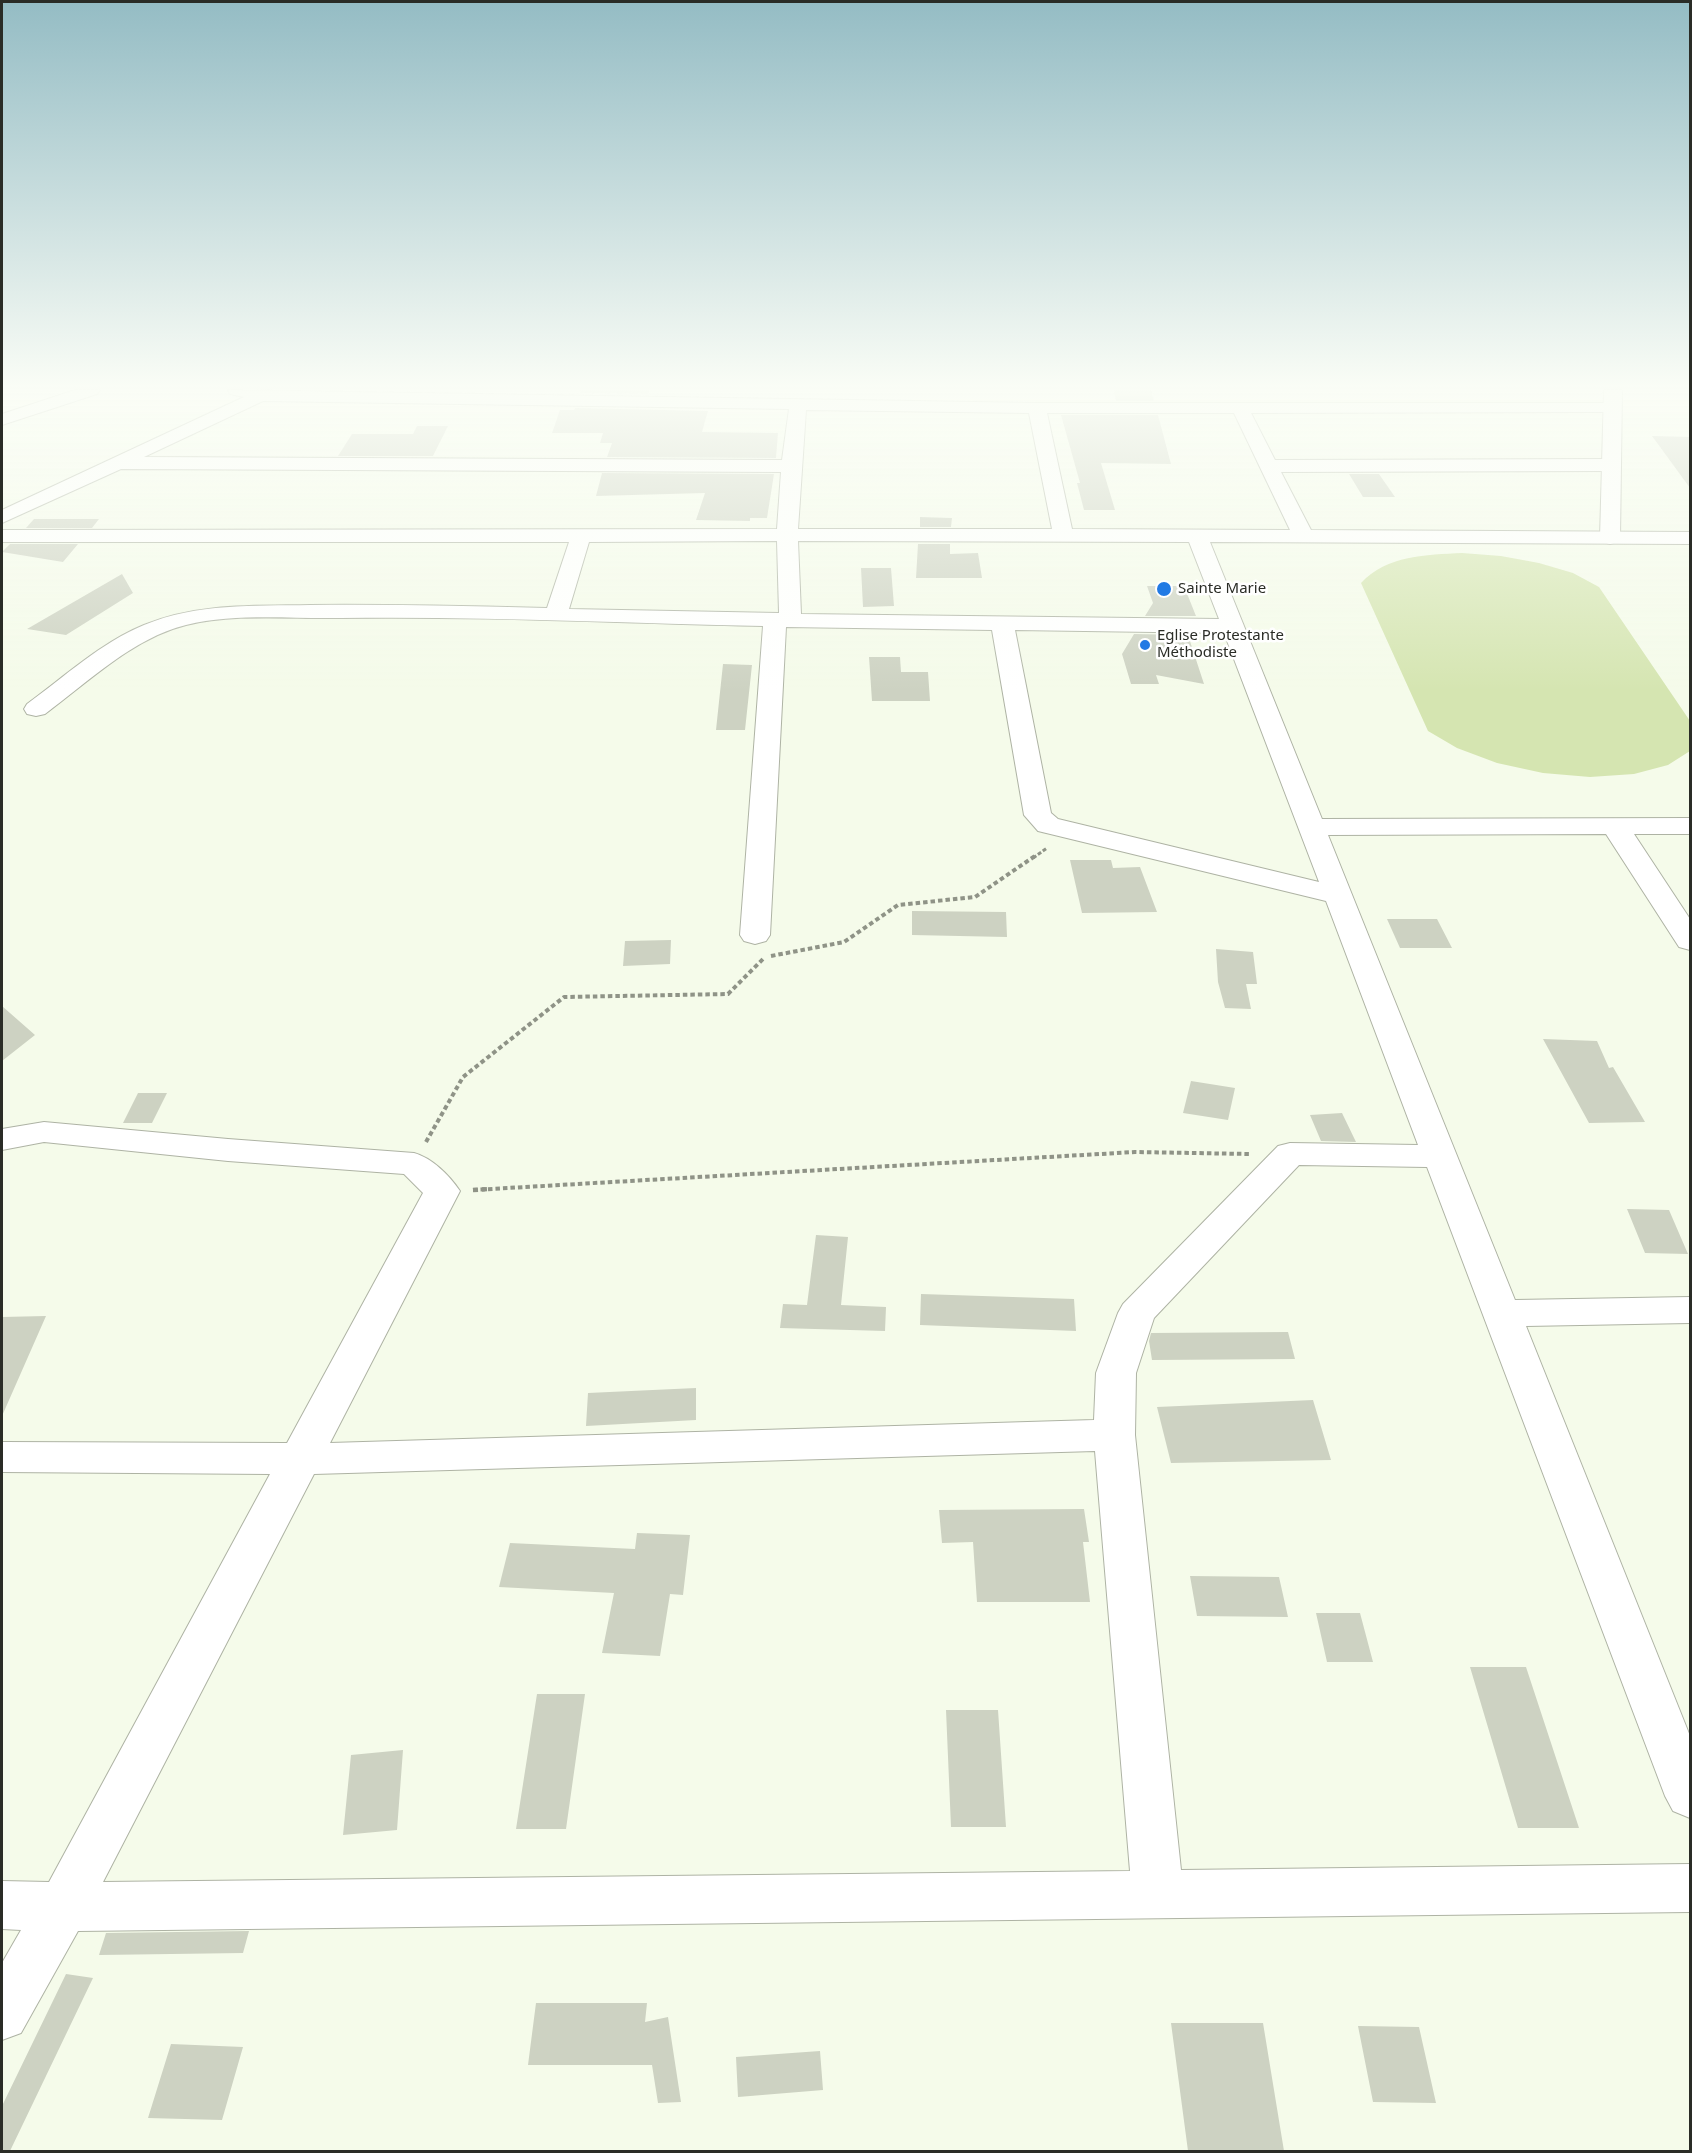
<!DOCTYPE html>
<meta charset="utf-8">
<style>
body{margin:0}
#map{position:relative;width:1692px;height:2153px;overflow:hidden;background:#f5fbea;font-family:"Noto Sans",sans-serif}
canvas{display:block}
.frame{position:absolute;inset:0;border:3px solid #2a2c26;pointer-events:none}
</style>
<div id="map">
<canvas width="1692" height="2153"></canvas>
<div class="frame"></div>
</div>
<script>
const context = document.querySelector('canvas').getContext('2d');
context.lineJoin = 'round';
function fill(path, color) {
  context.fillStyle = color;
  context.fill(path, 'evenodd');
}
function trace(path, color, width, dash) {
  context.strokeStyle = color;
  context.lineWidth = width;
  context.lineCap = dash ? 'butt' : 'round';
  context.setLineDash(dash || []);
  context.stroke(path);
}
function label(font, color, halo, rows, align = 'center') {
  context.font = font + ' "Noto Sans",sans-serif';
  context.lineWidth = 5;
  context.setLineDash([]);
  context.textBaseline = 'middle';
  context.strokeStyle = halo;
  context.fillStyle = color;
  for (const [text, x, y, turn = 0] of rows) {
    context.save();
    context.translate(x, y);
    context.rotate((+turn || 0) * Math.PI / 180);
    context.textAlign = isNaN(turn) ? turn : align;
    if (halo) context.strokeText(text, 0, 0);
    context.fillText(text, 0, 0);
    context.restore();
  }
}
fill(new Path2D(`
 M1462,553L1501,556L1539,563L1573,573L1599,587L1690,721V751L1668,765L1634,774L1590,777L1543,773L1497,763L1457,748L1428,731L1361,583C1387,555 1426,555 1462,553Z`), '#d5e5b1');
fill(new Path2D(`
 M581,390H649L648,394L580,393Z
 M1114,390H1151L1154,401H1116Z
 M575,408L708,411L702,432L778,433L776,458L607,457L612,443H600L603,433H552L560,410H574Z
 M1061,415H1158L1171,464L1101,463L1115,510H1084L1077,483H1080Z
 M417,426H448L433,456H338L352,434H413Z
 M1652,436L1690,437V488Z
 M602,473L774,474L767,518H750V521L696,520L705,493L596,496Z
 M1349,474H1379L1395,497H1363Z
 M920,517L952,518L951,527H920Z
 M34,519H99L92,528H26Z
 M10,544H78L63,562L2,552Z
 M918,544H950V554L978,553L982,578H916Z
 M861,568H891L894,606L863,607Z
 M122,574L133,593L66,635L27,629Z
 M1147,586H1184L1196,616H1145L1153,603Z
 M1134,634L1188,635L1204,684L1156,675L1159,684H1131L1122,654Z
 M869,657H900L901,672H928L930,701H872Z
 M723,664L752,665L745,730H716Z
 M1070,860H1111L1113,868L1140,867L1157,912L1082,913Z
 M912,911L1006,912L1007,937L912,935Z
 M1387,919H1437L1452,948H1400Z
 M671,940L670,964L623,966L625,941Z
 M1216,949L1253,952L1257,984H1246L1251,1009L1225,1008L1218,982Z
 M2,1006L35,1035L2,1061Z
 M1543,1039L1597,1041L1609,1068L1613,1067L1645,1122L1589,1123Z
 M1191,1081L1235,1088L1228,1120L1183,1113Z
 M138,1093H167L152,1123H123Z
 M1342,1113L1356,1142L1321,1141L1310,1115Z
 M1627,1209L1669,1210L1688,1254L1645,1253Z
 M816,1235L848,1237L841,1305L886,1307L885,1331L780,1328L783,1304L807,1305Z
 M921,1294L1074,1299L1076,1331L920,1325Z
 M46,1316L2,1416V1317Z
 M1288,1332L1295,1359L1152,1360L1149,1341L1151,1333Z
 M696,1388V1420L586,1426L588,1393Z
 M1313,1400L1331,1460L1171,1463L1157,1407Z
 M1084,1509L1089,1542H1083L1090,1602H977L973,1542L942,1543L939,1510Z
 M637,1533L690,1535L683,1595L670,1594L660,1656L602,1653L614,1593L499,1587L510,1543L635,1549Z
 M1190,1576L1279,1577L1288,1617L1197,1616Z
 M1316,1613H1360L1373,1662H1327Z
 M1470,1667H1526L1579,1828H1518Z
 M537,1694H585L566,1829H516Z
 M946,1710H998L1006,1827H951Z
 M403,1750L397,1830L343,1835L351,1755Z
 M249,1931L243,1953L99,1955L106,1933Z
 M66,1974L93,1978L10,2151H2V2106Z
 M536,2003H647L645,2022L668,2017L681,2102L658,2103L652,2065H528Z
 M1171,2023H1263L1284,2151H1188Z
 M1358,2026L1419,2027L1436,2103L1373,2102Z
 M171,2044L243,2047L222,2120L148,2118Z
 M820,2051L823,2090L738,2097L736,2057Z`), '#cdd2c2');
const minor = new Path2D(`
 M75,390H100L97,394L2,425V414Z
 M228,390L1037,403H1618L1621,407L1618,411L1612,412L1251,413L1275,460L1611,459L1618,461L1620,465L1618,469L1611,471L1281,472L1311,530L1690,532V544L1210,542L1322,819L1690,818V834H1634L1690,919V950L1679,947L1606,834L1328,835L1515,1300L1690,1297V1323L1526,1326L1690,1736V1818L1673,1811L1665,1796L1427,1167L1299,1165L1154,1318L1136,1373L1135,1435L1181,1870L1690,1864V1912L78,1931L21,2033L2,2040V1963L21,1930L2,1929V1881L49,1882L270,1474L2,1472V1442L287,1443L423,1193L404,1174L228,1161L44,1142L2,1150V1129L44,1122L228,1139L414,1153C432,1158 449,1175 460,1191L330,1443L1094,1420L1096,1373L1118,1313L1123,1304L1278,1146L1290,1143L1418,1145L1326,901L1038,831L1024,815L992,630L786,627L770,935L766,941L755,944L744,941L740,935L763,626C622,623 481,616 340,618C290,619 235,613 186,625C133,638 88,682 45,714L36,716L27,714L24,709L27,704C64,677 102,642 144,625C197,603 254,606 310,605C389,604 468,606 547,608L569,542H2V530L777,529L781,472L121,469L2,523V510L244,397L230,394ZM263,401L789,409L782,460L144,457ZM806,410L1029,413L1052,529H798ZM1047,413H1234L1290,530L1072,529ZM777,541L779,613L569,609L589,542ZM798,541L1189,542L1219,619L801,614ZM1015,630L1224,633L1319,882L1058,819L1051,813ZM1095,1451L1130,1871L103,1882L314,1474Z`);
const tertiary = new Path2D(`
 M1604,390H1622L1620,538L1617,542L1610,544L1603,542L1600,538Z`);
trace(minor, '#aeb3a4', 2);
trace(tertiary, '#aeb3a4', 2);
trace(new Path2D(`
 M1033,858L1047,848`), '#8f9387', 3, [4, 2]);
trace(new Path2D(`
 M771,956L844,942L898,905L975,897L1035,856
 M426,1142L463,1077L564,997L728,994L764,958
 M473,1190L1135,1152L1250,1154`), '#8f9387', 4, [4.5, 3]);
trace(new Path2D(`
 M473,1190L489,1189`), '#8f9387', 4.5, [5, 4]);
fill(minor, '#fff');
fill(tertiary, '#fff');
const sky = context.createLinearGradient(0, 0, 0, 691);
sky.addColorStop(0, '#94bcc4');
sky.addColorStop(0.56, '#fafdf6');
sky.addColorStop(1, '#fafdf600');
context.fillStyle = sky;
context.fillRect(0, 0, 1692, 691);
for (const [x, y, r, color] of [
 [1164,589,8,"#227ae4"],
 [1145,645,6,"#227ae4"]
]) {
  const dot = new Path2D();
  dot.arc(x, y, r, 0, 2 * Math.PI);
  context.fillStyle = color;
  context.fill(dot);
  trace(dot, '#fff', 2);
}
label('15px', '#2a2c26', '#fff', [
 ["Sainte Marie",1178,589],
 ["Eglise Protestante",1157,636],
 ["Méthodiste",1157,653]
], 'left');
</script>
